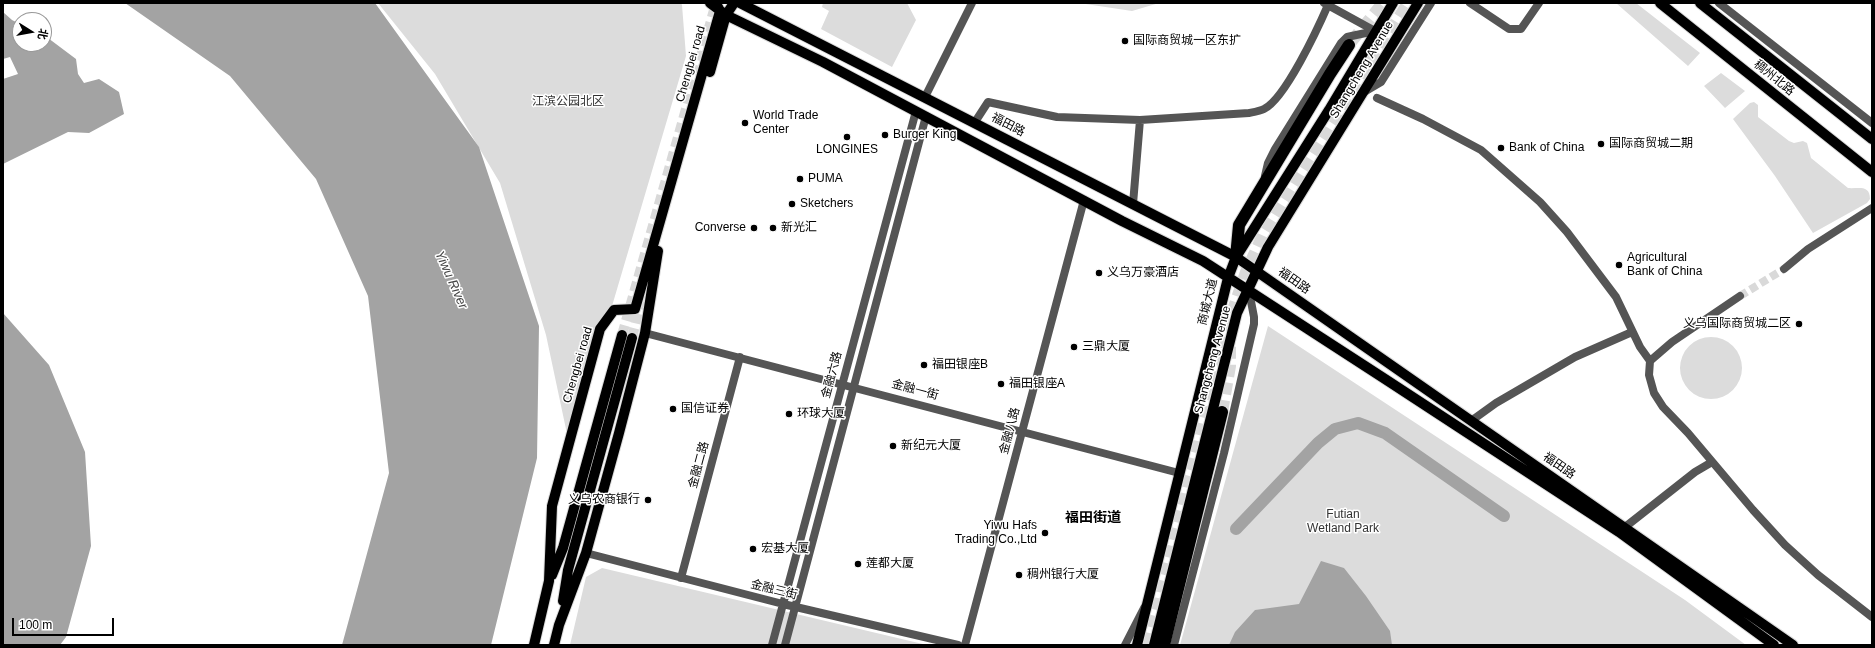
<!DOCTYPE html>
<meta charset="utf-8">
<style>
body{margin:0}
#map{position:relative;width:1875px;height:648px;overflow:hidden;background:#fff;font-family:Helvetica,"Noto Sans SC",sans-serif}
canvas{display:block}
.frame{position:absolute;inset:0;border:4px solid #000;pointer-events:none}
.north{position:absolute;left:12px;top:12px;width:40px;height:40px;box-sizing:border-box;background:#fff;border:1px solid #999;border-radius:50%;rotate:101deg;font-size:11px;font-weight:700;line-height:16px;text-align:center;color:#000}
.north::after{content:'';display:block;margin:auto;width:14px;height:18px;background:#000;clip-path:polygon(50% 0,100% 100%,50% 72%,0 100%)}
.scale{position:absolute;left:12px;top:618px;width:102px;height:18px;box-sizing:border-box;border:2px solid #000;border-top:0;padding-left:5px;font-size:12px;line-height:14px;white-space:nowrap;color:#000;-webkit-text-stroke:3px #fff;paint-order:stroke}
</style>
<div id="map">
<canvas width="1875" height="648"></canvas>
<div class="frame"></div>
<div class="north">北</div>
<div class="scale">100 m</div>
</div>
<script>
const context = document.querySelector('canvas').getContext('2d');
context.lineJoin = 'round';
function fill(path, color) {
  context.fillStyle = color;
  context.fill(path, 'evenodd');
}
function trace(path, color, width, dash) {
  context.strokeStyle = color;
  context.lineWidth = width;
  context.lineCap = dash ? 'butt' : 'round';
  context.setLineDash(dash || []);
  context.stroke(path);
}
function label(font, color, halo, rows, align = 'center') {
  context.font = font + ' Helvetica,"Noto Sans SC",sans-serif';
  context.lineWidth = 3;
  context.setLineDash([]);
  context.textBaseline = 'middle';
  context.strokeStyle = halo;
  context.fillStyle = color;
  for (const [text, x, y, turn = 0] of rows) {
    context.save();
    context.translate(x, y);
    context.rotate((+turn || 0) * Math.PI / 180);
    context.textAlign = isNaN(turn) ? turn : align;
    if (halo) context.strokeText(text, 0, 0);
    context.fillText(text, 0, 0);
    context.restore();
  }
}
fill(new Path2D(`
 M378,3H681L682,5L686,56L570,448L546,335L500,183L435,74Z
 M823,3H907L916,20L892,67L821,29L829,11L822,7Z
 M1079,3H1159L1132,11Z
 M1616,3H1636L1700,53L1688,66Z
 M1721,73L1745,91L1725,108L1704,86Z
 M1754,102L1758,105V117L1789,141L1794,143L1803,141L1807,143L1811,158L1848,188C1858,189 1870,184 1870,199L1867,203L1813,233L1775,176L1733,119L1750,103Z
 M1268,326L1685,600L1746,645H1180Z
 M1680 368a31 31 0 1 1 62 0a31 31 0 1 1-62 0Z
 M602,568L927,645H570L586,577Z`), '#dcdcdc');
fill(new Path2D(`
 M125,3H375L479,147L539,326L537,458L491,645H342L389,473L368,296L316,179L230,76Z
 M3,12L12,20L20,24V44H44V35L76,59L78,74L84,83L99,79L119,92L124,114L89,133L68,132L3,164V79L18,74L10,57L3,59Z
 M3,313L49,365L85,452L91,546L66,637L60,645H3Z
 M1321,561L1344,568L1366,596L1390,631L1392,645H1229L1235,632L1255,610L1299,604Z`), '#a3a3a3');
trace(new Path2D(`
 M1236,529L1318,443L1335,429L1358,423L1385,433L1504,516`), '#a3a3a3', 12);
trace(new Path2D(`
 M1740,296L1784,269`), '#d9d9d9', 8, [8, 4]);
trace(new Path2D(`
 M622,335L716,3
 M632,338L641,301`), '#d9d9d9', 10, [10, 5]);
trace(new Path2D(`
 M1351,42L1383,3
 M1222,412L1230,366V346
 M1148,645L1224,336L1246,272L1264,233L1408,3`), '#d9d9d9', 12, [12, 6]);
const major = new Path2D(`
 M710,3L726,15L823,62L1122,221L1203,261L1385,379L1619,532L1774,645
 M740,3L1236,257L1793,645
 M1660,3L1872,172
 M1700,3L1872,139
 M710,72L726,15L734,3
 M552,575L563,548L622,335
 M563,601L568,570L632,338
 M534,645L549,581L552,506L600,329L614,310L635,309L720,11L718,7
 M554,645L559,625L586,553L619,433L645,333L658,251
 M1137,645L1228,278L1236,257L1329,110L1393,3
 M1154,645L1237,313L1268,247L1418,3`);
const highway = new Path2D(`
 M1236,257L1239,225L1330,74L1349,45
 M1164,645L1222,412`);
trace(major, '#dbdbdb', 12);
trace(highway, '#dbdbdb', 14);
trace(new Path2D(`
 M1324,3L1375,31
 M1470,3L1509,29H1521L1539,3
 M1719,3L1872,123
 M1364,92L1381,82L1431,3
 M925,97L972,3
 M1377,98L1423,119L1481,150L1540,202L1567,232L1616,297L1640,347L1650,361L1649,375L1654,393L1663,407L1688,433L1753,510L1785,545L1818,575L1872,617
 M975,122L988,102L1057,117L1140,120L1249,113C1254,112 1260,111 1264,109C1285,99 1318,28 1328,5
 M1265,176L1268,163L1275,149L1341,43L1347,37L1375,31
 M1133,204L1140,120
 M1784,269L1808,249L1872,208
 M645,333L1179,473
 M1650,361L1672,342L1740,296
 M1471,421L1496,403L1575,357L1632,332
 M1620,531L1695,472L1712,462
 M586,553L783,604L958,645
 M681,578L740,357
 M772,645L916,111
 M785,645L926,116
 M965,645L1084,200
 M1125,645L1144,608
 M1174,645L1224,453L1254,324V317L1249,291`), '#555', 8);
trace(major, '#000', 10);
trace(highway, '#000', 12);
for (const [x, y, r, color] of [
 [1125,41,4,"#000"],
 [745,123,4,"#000"],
 [885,135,4,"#000"],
 [847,137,4,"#000"],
 [1601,144,4,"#000"],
 [1501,148,4,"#000"],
 [800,179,4,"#000"],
 [792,204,4,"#000"],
 [754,228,4,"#000"],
 [773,228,4,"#000"],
 [1619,265,4,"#000"],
 [1099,273,4,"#000"],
 [1799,324,4,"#000"],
 [1074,347,4,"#000"],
 [924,365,4,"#000"],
 [1001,384,4,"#000"],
 [673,409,4,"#000"],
 [789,414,4,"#000"],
 [893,446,4,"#000"],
 [648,500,4,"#000"],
 [1045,533,4,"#000"],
 [753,549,4,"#000"],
 [858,564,4,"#000"],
 [1019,575,4,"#000"]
]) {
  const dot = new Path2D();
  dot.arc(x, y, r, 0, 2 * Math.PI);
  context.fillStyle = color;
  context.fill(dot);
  trace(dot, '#fff', 1.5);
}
label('12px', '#000', '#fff', [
 ["国际商贸城一区东扩",1133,41],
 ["World Trade",753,116],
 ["Center",753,130],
 ["Burger King",893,135],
 ["国际商贸城二期",1609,144],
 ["Bank of China",1509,148],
 ["LONGINES",847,150,"center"],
 ["PUMA",808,179],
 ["Sketchers",800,204],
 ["Converse",746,228,"right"],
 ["新光汇",781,228],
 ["Agricultural",1627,258],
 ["Bank of China",1627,272],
 ["义乌万豪酒店",1107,273],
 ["义乌国际商贸城二区",1791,324,"right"],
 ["三鼎大厦",1082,347],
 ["福田银座B",932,365],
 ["福田银座A",1009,384],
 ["国信证券",681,409],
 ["环球大厦",797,414],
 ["新纪元大厦",901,446],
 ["义乌农商银行",640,500,"right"],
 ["Yiwu Hafs",1037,526,"right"],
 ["Trading Co.,Ltd",1037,540,"right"],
 ["宏基大厦",761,549],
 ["莲都大厦",866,564],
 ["稠州银行大厦",1027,575]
], 'left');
label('12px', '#000', '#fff', [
 ["Chengbei road",691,64,-74],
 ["Shangcheng Avenue",1362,70,-59],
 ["稠州北路",1774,78,39],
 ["福田路",1008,125,27],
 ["福田路",1294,281,35],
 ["商城大道",1208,302,-76],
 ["Shangcheng Avenue",1213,360,-75],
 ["Chengbei road",578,365,-74],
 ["金融六路",832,375,-75],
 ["金融一街",915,390,15],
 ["金融八路",1010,431,-75],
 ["金融二路",699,465,-75],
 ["福田路",1559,466,35],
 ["金融三街",774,590,14]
]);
label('12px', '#333', '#fff', [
 ["江滨公园北区",568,102],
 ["Futian",1343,515],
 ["Wetland Park",1343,529]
]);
label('italic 13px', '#444', '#fff', [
 ["Yiwu River",451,280,66]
]);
label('bold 14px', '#000', '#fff', [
 ["福田街道",1093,518]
]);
</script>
